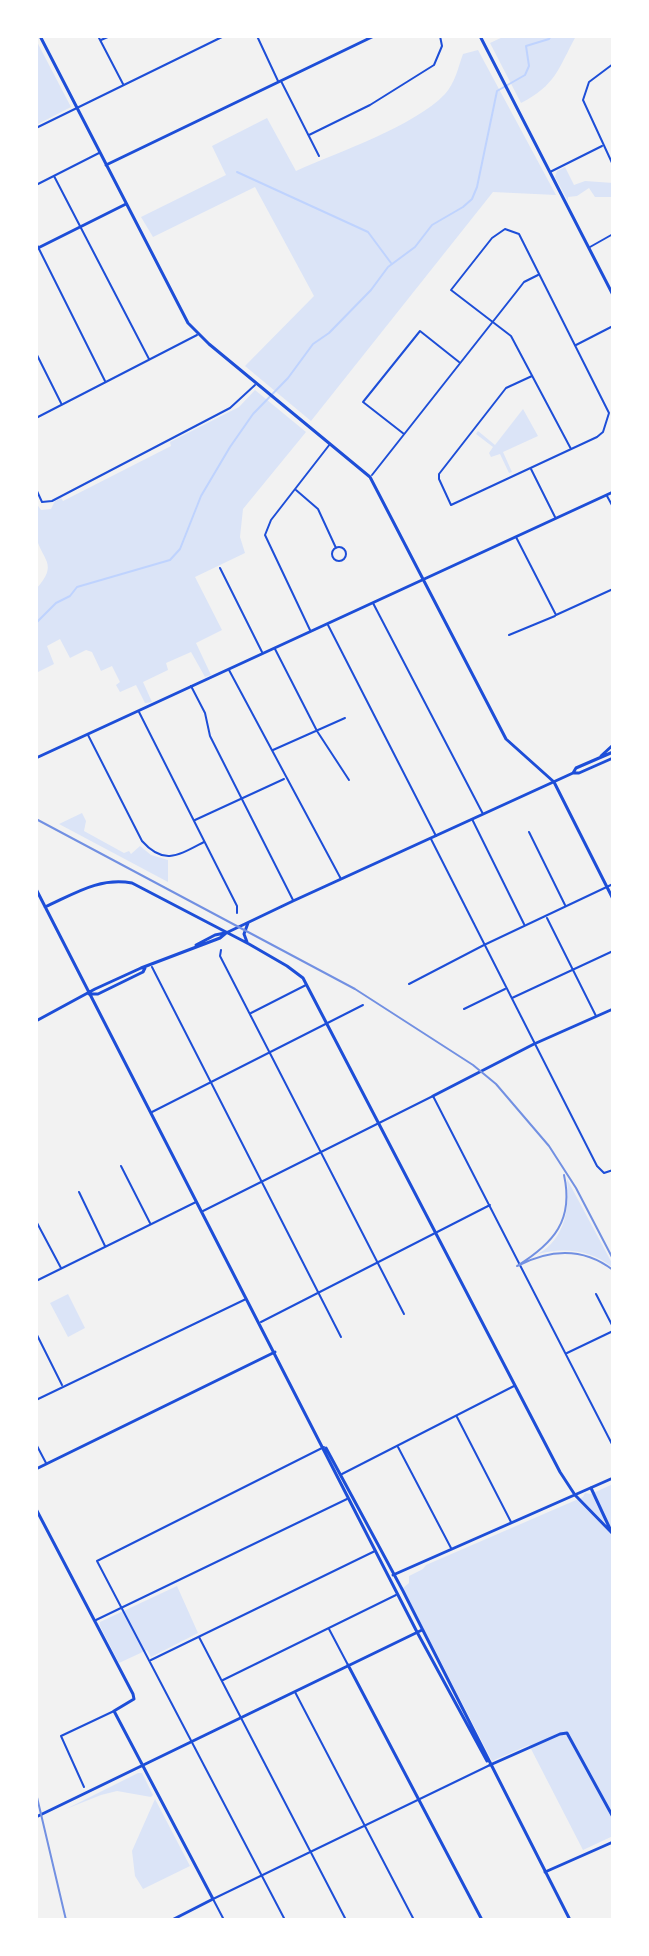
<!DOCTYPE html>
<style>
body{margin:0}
#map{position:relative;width:649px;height:1956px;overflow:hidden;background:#f2f2f2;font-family:"PT Sans Narrow",sans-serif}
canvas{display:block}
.frame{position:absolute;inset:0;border:38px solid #fff;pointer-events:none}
</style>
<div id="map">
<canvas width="649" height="1956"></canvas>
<div class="frame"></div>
</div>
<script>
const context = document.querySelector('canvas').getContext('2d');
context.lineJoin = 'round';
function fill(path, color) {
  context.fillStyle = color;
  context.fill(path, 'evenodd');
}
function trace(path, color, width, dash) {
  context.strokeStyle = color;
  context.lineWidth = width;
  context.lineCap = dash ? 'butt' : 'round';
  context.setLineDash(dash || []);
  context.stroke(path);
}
fill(new Path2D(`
 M505,36H576C558,69 556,85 521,103L490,43Z
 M36,40L71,107L36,125Z
 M478,50L556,195L493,192L311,421L245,366L314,296L255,187L153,237L141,217L226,175L212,146L267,118L296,171C338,152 415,126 445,94C455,83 458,68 463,54Z
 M565,167L574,185L585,181L613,183V197H595L589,188L577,196L568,197V201L555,177L557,171Z
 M255,390L306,432L243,509L240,537L245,553L195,577L222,630L196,643L211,675L205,677L191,652L166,663L168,670L143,682L152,702L145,703L136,685L120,692L116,685L120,682L112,666L101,671L92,652L86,650L70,658L60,639L47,646L54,664L36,673V589C60,563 41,560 36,536C34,526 36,513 36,503L41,510L51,509L55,501L61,498L63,501L171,446L170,442L239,407Z
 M523,409L538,436L503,452L512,472L509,473L500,454L491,457L489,453L493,447L476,434L478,431L495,445Z
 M82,813L86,821L84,831L124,853L129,851L131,854L140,846L151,855L168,860V882L59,824Z
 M567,1179L613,1265V1268C592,1250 564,1247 538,1254C565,1239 570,1208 567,1179Z
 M68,1294L85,1328L68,1337L50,1303Z
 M613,1484V1836L583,1850L529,1745L492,1761L403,1588L409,1583V1576L423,1569L426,1565L583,1497L585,1493L591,1494Z
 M177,1586L198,1633L151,1657L147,1650L119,1663L100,1626V1622Z
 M138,1773H142L153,1795L151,1797L117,1791L101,1795L66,1809Z
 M155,1799L190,1866L143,1889L135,1876L132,1851Z`), '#dbe4f7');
trace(new Path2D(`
 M237,172L368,232L391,263
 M36,623L56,603L70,596L77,587L170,560L180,549L201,496L230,447L253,414L288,378L313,344L329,333L371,290L388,267L415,247L432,225L463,207L472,199L477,187L497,91L525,75L529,66L526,46L549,39L551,36`), '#bfd3fe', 2);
trace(new Path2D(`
 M98,36L123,84
 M257,36L278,81
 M101,40L110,36
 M613,64L589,82L583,100L613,165
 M281,81L319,156
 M36,128L224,36
 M309,135L370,105L434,65L442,46L440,36
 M550,172L602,146
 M54,176L149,359
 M36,185L99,153
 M36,243L105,381
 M590,247L613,234
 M576,345L613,326
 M36,353L61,403
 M532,376L506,388L439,474V479L451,505L597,437L603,432L609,413L519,234L505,229L492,238L451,290L511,336L571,449
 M36,418L197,335
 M404,434L363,402L420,331L459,362
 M531,469L555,517
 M372,475L517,291L524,282L538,275
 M36,489L42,502L52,501L230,408L255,385
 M296,490L318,509L336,548
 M607,496L613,507
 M516,537L556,615L613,589
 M332 554a7 7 0 1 1 14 0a7 7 0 1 1-14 0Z
 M220,568L262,652
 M373,603L483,814
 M328,625L436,836
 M310,630L265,535L271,520L330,444
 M509,635L555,616
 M275,649L317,731L349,780
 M229,670L341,879
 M191,686L205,713L210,736L293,900
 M139,712L237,906V913
 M88,735L142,841C164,866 179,855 204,842
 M273,750L345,718
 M472,819L524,924
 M195,820L284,779
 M529,832L565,905
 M431,839L597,1166L604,1173L613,1170
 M547,918L596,1016
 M221,950L220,956L404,1314
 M152,967L341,1337
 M409,984L484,945L613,884
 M512,998L613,951
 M464,1009L505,989
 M251,1013L306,985
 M152,1112L363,1005
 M121,1166L150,1223
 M79,1192L105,1246
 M203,1211L433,1096L613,1446
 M36,1221L61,1268
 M36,1281L196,1202
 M596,1294L613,1327
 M261,1322L490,1205
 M36,1333L62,1385
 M567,1353L613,1331
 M36,1400L246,1299
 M457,1417L511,1522
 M36,1444L46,1463
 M398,1447L451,1548
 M342,1474L514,1386
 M96,1620L347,1499
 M329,1629L348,1665
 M199,1637L346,1920
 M151,1660L375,1551
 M223,1680L396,1595
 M295,1692L414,1920
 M84,1787L61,1736L114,1711
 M224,1920L213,1899L490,1765
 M285,1920L97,1561L324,1447`), '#1d4ed8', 2);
trace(new Path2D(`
 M40,36L188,323L209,344L370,477L506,739L554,782L613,899
 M106,165L374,36
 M36,249L126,204
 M36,758L613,492
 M433,1096L534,1044L613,1009
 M36,1469L275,1352
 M36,1509L133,1694L134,1699L114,1711L213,1899L172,1920
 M393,1575L613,1478
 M348,1665L482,1920
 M490,1765L560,1734L567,1733L613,1817
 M36,1817L422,1630
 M545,1872L613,1842`), '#1d4ed8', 3);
trace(new Path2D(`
 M480,36L613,295
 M601,756L613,745
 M573,773L576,768L613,752
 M36,889L417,1632L487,1761
 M45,907C74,894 99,877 132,883L249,944L287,966L303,978L560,1472L575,1495L613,1534
 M247,942L244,934L248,923
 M196,945L215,935L225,933
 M89,994H98L143,972L145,968
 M36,1021L95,989L141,968L220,938L226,933L293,901L573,773H579L613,758
 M326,1448L403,1591L570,1920
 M591,1488L611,1531`), '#1d4ed8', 3);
trace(new Path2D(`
 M36,819L355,989L473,1065L496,1084L549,1146L576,1188L613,1259
 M564,1175C574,1220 554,1243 517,1266C550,1249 583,1247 613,1270
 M36,1793L66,1920`), '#7290e2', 2);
</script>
